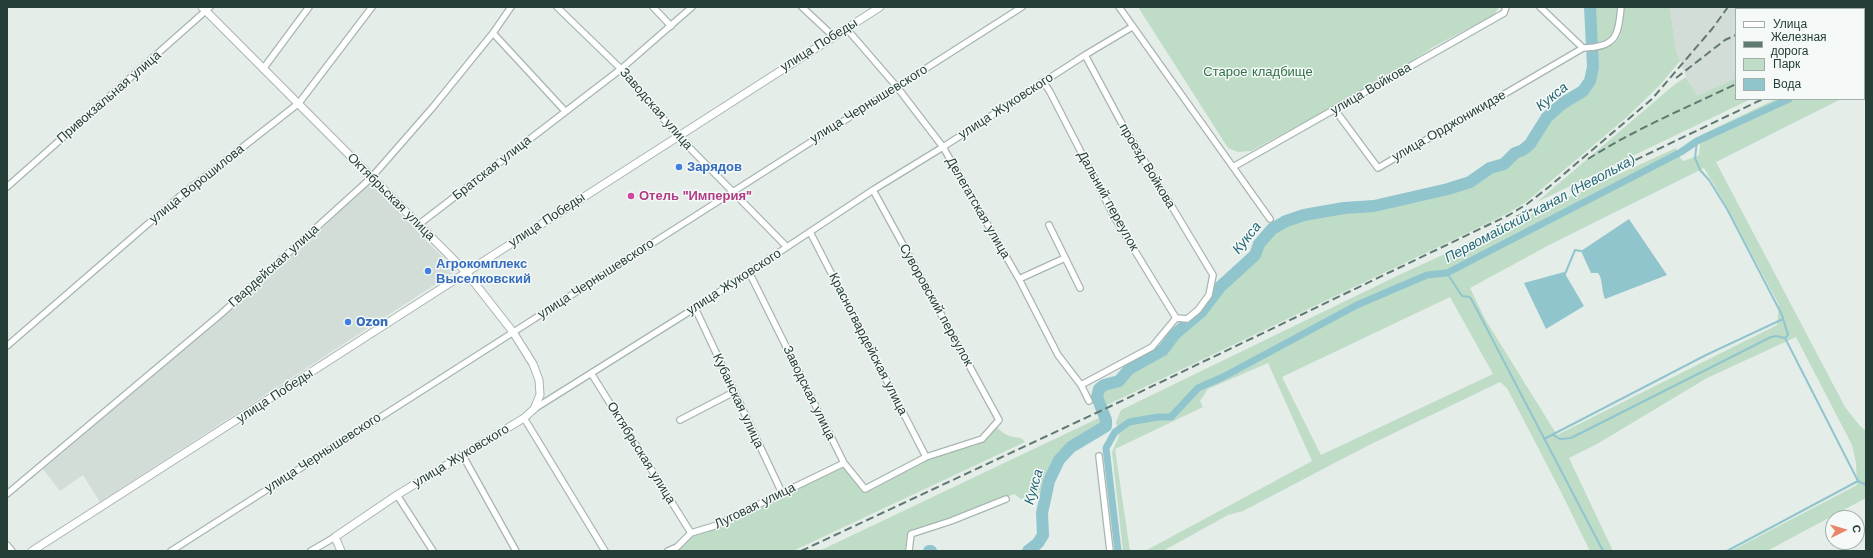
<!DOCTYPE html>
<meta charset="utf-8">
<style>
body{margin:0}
#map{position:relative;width:1873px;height:558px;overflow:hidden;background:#e5ede9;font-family:"Work Sans",sans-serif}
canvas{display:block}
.frame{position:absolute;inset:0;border:8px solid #253e37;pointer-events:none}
.legend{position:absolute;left:1735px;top:8px;width:130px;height:92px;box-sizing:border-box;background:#f5f9f7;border:1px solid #a2aeaa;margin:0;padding:5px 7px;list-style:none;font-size:12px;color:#253e37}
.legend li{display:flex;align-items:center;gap:8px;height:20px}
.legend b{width:20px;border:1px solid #a2aeaa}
.north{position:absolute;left:1825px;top:510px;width:40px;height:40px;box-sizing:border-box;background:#f5f9f7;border:1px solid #a2aeaa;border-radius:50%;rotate:85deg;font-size:11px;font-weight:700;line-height:16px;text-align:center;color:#253e37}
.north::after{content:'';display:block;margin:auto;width:14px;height:18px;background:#e98667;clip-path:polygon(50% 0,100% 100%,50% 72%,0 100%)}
</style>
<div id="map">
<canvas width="1873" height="558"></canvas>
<div class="frame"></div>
<ul class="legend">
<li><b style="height:5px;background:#fff"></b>Улица</li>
<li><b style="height:5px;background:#607972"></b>Железная дорога</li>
<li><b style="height:11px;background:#bfdcc7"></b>Парк</li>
<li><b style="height:11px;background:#91c5ce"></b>Вода</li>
</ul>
<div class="north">С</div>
</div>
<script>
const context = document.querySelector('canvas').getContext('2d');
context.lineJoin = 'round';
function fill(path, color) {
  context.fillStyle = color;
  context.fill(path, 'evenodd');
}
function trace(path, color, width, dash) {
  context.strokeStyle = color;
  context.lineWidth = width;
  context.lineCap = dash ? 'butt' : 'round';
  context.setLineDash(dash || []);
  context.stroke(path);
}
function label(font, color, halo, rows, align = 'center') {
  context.font = font + ' "Work Sans",sans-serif';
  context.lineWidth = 3;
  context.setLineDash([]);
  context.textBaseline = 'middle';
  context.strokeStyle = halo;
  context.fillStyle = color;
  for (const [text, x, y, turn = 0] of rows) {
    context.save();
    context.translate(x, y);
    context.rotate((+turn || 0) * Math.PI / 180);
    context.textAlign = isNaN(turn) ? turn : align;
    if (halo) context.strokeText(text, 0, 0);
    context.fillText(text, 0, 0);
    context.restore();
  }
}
fill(new Path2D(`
 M1670,7H1866V17L1864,18V9H1736V78L1697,97L1686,77L1675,47Z
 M370,183L456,271L100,502L83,475L60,491L43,469L225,315L309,241Z`), '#d3ddd8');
fill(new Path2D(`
 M1138,7H1499L1494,15L1435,46L1377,83L1251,151L1238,152L1228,148Z
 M1594,7H1619C1617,26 1619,34 1602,44L1594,41Z
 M1623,7H1670L1675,47L1680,61L1660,85L1627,117L1526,202L1508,213L1478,228L1105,406L1102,393L1104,387L1119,383L1132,370L1164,352L1177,335L1204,314L1208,305L1222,288L1257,258L1262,246L1274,231L1287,223L1305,217L1374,208L1449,191L1471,184L1491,171L1505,165L1516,154L1532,145L1548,119L1567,104L1579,100L1592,89L1597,78L1595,51L1614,44L1620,36Z
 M1686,77L1697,96L1736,78V99H1751L1537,202L1674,85Z
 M1776,99H1841L1716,162L1845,407L1860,426L1866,431V498L1767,551H1731L1857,485L1856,463L1852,445L1796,337L1707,378L1597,444L1569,458L1613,551H1590L1560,490L1507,388L1500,382L1369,445L1243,511L1228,515L1163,551H1145L1312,461L1268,363L1208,389L1200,401L1203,407L1115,449L1130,551H1123L1112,452L1119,436L1116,422L1121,410L1399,275L1676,148L1681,159L1684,161L1699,155L1701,135ZM1704,168L1728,209L1779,305L1777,325L1557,435L1485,319L1470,288L1551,244ZM1450,297L1493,374L1321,455L1282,377Z
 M1101,417L1102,426L1061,451L1051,469L1044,491L1021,499L1014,494C980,507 946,521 911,532L907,536L905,551H819Z
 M997,427C1004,435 1010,437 1021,438L1025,442L793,551H674L692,536L716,528L843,466L863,491L872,490L928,459L978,444Z`), '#bfdcc7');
fill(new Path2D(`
 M1629,219L1667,275L1605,299C1601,289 1603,279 1598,273H1591L1581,251Z
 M1564,272L1584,306L1546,329L1524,283Z`), '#91c5ce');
trace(new Path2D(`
 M1697,141L1695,158L1700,170L1709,180L1727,209L1782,315L1788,335L1785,338L1858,481L1727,551
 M1447,273L1462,296L1470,297L1475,306L1603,551
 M1565,274L1575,250L1581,251
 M1553,435L1560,439L1571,438L1771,337L1776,336L1785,338
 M1544,439L1706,355L1783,319
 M1858,481L1866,485`), '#91c5ce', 2);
trace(new Path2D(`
 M1864,65L1866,64
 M1118,551L1106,448L1115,432L1129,422L1158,417H1171L1198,388L1223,377L1357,305L1427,275L1447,273L1681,152L1697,141L1789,99`), '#91c5ce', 7);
trace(new Path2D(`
 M929,551H931
 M1028,551L1038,543L1043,535L1042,513L1049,481L1059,460L1071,447L1106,426V420L1097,397L1099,389L1104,385L1119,381L1129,369L1163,350L1175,334L1201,312L1220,287L1255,255L1259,244L1272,229L1286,221L1304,215L1344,208L1374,206L1448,189L1470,182L1490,168L1504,164L1515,153L1523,150L1530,144L1547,117L1563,103L1583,91L1590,81L1593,67L1590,7`), '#91c5ce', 12);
const minor = new Path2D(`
 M557,7L621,69L678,136L787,247
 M653,7L671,26
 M802,7L833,36
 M1119,7L1233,167L1504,13L1506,7
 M1540,7L1583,48
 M846,28L897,87L943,147L1019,279L1058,355L1081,385L1089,401
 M493,33L565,111
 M263,69L309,7
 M1043,81L1050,92L1116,220L1176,318
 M1335,110L1378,168L1583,48C1616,47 1618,37 1621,7
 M1233,167L1270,219
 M7,187L210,7
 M418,225L621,69L692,7
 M1049,225L1080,288
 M810,232L926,457
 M749,272L844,463L865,489L926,457L982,439L999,420L873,190
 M1019,279L1065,258
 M695,308L782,493
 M7,346L179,197L299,103L372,7
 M591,373L691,533
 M1081,385L1152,347L1176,318L1187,319L1198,310L1209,295L1213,275L1121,122L1085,55
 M534,409L695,308L873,190L943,147L1085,55L1132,27
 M524,418L605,551
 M680,420L734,392
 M463,456L516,551
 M1099,456L1110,551
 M7,494L221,314L371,178L433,107L493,33L511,7
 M397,495L433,551
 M7,545L12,551
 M171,551L1022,7
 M311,551L335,537
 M668,551L677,547L691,533L714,526L844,463
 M909,551L911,534L951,521L1006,499`);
const tertiary = new Path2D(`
 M202,7L466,272L513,332L533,364L539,380L540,395L534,409L524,418L397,495L335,537L341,551
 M32,551L880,7`);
trace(minor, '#a8b5b0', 8);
trace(tertiary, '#a8b5b0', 9);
trace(minor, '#fff', 5.5);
trace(tertiary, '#fff', 7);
trace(new Path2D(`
 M1756,9L1758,7
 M1788,9L1793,7
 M1864,23L1866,22
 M1864,51L1866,50
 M1676,78L1725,40L1736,35
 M1588,159C1635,129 1686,108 1736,84
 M1516,217L1763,99
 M801,551L1111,406L1509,215L1527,204L1550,186L1652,99L1712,29L1728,7`), '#607972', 2, [8, 4]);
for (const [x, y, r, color] of [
 [679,167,4,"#3f7fe0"],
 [631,196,4,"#d1479c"],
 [428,271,4,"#3f7fe0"],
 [348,322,4,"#3f7fe0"]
]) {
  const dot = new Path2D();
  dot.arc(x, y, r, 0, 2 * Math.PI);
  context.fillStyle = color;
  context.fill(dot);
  trace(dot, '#f5f9f7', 1.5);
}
label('13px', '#253e37', '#f5f9f7', [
 ["улица Победы",819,45,-32],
 ["улица Войкова",1371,89,-30],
 ["Привокзальная улица",109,97,-41],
 ["улица Чернышевского",869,104,-32],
 ["улица Жуковского",1006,106,-33],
 ["Заводская улица",656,109,49],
 ["улица Орджоникидзе",1449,126,-30],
 ["проезд Войкова",1147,166,59],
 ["Братская улица",492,168,-38],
 ["улица Ворошилова",197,184,-39],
 ["Октябрьская улица",391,197,45],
 ["Дальний переулок",1108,201,61],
 ["Делегатская улица",978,208,60],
 ["улица Победы",547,220,-33],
 ["Гвардейская улица",274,266,-42],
 ["улица Чернышевского",596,279,-33],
 ["улица Жуковского",734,282,-33],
 ["Суворовский переулок",936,305,61],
 ["Красногвардейская улица",868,344,63],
 ["Заводская улица",809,393,64],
 ["улица Победы",275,396,-33],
 ["Кубанская улица",738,401,65],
 ["улица Чернышевского",323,453,-33],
 ["Октябрьская улица",641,453,58],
 ["улица Жуковского",461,456,-31],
 ["Луговая улица",755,506,-26]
]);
label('13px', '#32724a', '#f5f9f7', [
 ["Старое кладбище",1258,72]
]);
label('bold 13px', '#366cbe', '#f5f9f7', [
 ["Зарядов",687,167],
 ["Агрокомплекс",436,264],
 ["Выселковский",436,279],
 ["Ozon",356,322]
], 'left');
label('bold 13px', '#b23c85', '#f5f9f7', [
 ["Отель \"Империя\"",639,196]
], 'left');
label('italic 14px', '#236876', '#f5f9f7', [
 ["Кукса",1552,97,-39],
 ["Первомайский канал (Неволька)",1540,209,-28],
 ["Кукса",1247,238,-51],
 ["Кукса",1034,487,-74]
]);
</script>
